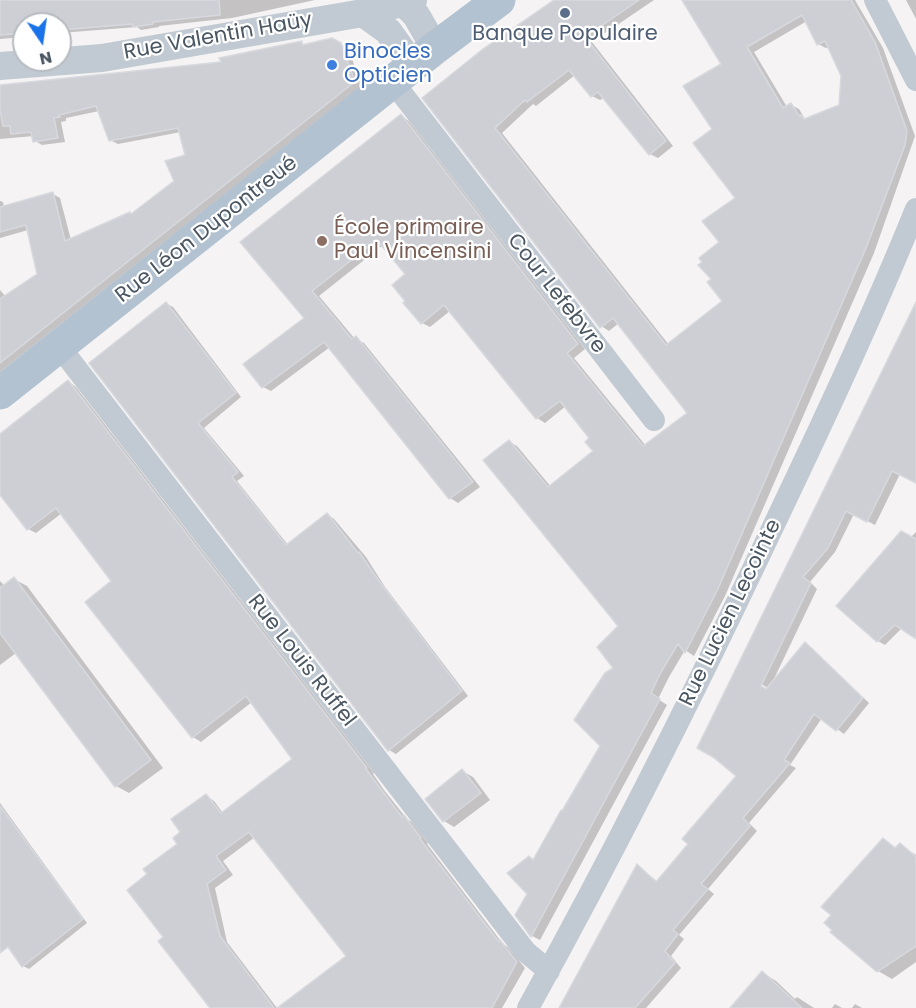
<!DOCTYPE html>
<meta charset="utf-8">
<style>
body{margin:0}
#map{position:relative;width:916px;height:1008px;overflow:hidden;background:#f5f3f3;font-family:Poppins,sans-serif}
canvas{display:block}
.north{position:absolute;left:12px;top:12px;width:60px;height:60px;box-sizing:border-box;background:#fff;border:2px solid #b7bbc0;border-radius:50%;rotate:167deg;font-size:16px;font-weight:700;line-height:24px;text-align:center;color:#4a5661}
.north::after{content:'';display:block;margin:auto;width:21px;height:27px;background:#1a73e8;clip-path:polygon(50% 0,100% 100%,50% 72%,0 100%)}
</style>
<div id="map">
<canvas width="916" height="1008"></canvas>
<div class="north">N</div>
</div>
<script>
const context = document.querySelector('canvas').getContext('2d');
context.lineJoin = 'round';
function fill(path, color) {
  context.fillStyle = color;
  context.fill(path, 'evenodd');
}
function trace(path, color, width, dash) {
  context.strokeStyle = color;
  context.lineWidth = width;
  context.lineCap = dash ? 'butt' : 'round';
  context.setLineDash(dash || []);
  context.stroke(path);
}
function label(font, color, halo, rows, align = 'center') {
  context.font = font + ' Poppins,sans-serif';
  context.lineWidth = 4.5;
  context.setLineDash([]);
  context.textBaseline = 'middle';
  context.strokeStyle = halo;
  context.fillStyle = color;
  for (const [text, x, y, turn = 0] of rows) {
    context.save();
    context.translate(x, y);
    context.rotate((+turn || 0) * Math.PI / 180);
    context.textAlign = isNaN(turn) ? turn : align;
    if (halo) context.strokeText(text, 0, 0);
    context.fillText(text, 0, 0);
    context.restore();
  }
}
fill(new Path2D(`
 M0,0H315L232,18L159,26V27L141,30L137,27L60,33V24H24V37L0,39Z
 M557,0H654L592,42L673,146L658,158L650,154L604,98L600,100L592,96L575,75L536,106L533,104L502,133L669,345L724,301L713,279L722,243L737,199L714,130L723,65L682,0H855L883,48L915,136L874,253L725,596L694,656L685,650L669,677L658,699L667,705L540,940L532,936L517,915L529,894V857L535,860L602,746L620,626L509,442L517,446L551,487L595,451L591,438L566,406L545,423L537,418L450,311L430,327L422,323L407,274L383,245L319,296L355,339L364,343L480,487L458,503L450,498L330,347L271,391L263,387L306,318L243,242L401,116L409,121L585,349L574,358L646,446L689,413L619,323L609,331L601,326L424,98ZM807,21L818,44L826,48L830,47L843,75L840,106L805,119L799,109L791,105L787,107L754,52Z
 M906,0H916V19Z
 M332,40L348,48L360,81L359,88L0,372V290L6,297L39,275L28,230L0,238V201L3,202L4,208L53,194L60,198L71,240L132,215L176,182L187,157L181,132L118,144L110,140L99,111L66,118V121L61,122L65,142L42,145L35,141L34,136L0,139V86L223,64L302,43L306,45Z
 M166,303L173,307L241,397L204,428L244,476L237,481L288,545L328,515L334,519L366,557L385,587L468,696L396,754L389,750L91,363Z
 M916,306V483L900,474L875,525L854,514L835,552L810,582L817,589L773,681L805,644L812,648L869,703L844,734L822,718L790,765L796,768L749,823L757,831L708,889L714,894L679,935L684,939L671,956L681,968L646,1008H561L638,866L658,882L690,844L738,776L714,756ZM756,681L768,688L766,690L754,683Z
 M69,382L76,387L374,773L373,774L384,790L407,819L412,822L428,843L427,844L503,944L508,947L525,968L502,1008H280L348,956L255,837L223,861L233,875L215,888L227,942L277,1008H212L165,937L149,875L179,844L182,832L206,796L214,801L223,813L294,759L252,702L201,742L193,737L87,602L113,581L62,513L36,533L28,529L0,493V450Z
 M916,532V637L902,628L885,645L878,641L910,538Z
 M14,579L27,586L163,768L129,793L116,786L16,653L0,665V581L5,586Z
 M462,771L473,777L490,800L454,827L444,821Z
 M0,803L87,923L29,969L23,966L0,933Z
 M883,840L897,848L900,845L916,855V962L892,979L878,971Z
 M763,973L776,981L795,999L797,997L814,1008H748Z
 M835,1004L842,1008H832Z
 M855,1004L862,1008H852Z`), '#0003');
const building = new Path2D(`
 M0,0H219L220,15L153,22V24L133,27L132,24L60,30V24H24V33L0,35Z
 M554,0H639L585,37L666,141L649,155L598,92L591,97L569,70L527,102L525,100L495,128L666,345L722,301L707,282L711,279L698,265L702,262L699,258L719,242L702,221L735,198L693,143L712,129L683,86L721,64L682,0H851L875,42L907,131L905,145L866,248L717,591L685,653L678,644L661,672L651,693L660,699L531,937L515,915L527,894L507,873L529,856L533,860L561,810L562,811L600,746L574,720L605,673L613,668L597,647L618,626L483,460L509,440L548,487L593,451L585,442L589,438L560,401L536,419L444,305L421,324L403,303L405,301L392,285L405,274L377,240L312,291L352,339L356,336L473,482L449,499L324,342L262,388L243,364L304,318L240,242L401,114L578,344L567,353L643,446L687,413L613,318L600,328L422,98L483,49ZM802,15L817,45L825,41L841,76L839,105L804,119L801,115L799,116L791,103L783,108L747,47Z
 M332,38L341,43L353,76L352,84L0,363V299L37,274L26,225L0,232V207L53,192L65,241L130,212L131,214L174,181L165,161L185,155L178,128L109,141L96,106L59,115L60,117L54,118L58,138L33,142L31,132L11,134L10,126H3L0,110V85L221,62L219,58L302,41V45Z
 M166,302L236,393L198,423L238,472L232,477L286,545L327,513L358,553L359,552L379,581L462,691L388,751L89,363Z
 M916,302V483L892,471L867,522L846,511L828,548L803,577L811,583L761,686L766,689L805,642L863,698L836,731L814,714L784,760L790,763L743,818L750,826L701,884L708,889L673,930L678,934L665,951L675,963L635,1008H559L637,864L656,882L688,844L682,839L736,776L713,757L697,748Z
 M68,380L367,768L366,769L377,784L402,817L404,815L421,838L420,839L499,942L500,940L517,962L492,1008H277L346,956L249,832L216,856L226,870L207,884L220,936L274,1008H210L158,941L163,937L127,890L147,874L143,869L177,844L173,838L180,832L171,819L206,794L221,813L292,759L246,696L192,738L85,602L111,581L56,508L27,530L0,495V434Z
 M901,531L916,539V639L895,625L877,642L836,606Z
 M14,577L151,760L115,787L0,633V588Z
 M462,769L481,793L443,822L425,799Z
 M0,806L83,919L22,967L8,947L0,953Z
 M883,838L895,848L900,843L916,857V946L877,972L830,932L832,930L824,923L831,915L821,907Z
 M762,971L802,1008H730Z`);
fill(building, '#cdcfd5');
trace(building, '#d7d9de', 1.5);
trace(new Path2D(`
 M875,0L916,80
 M393,82L654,420
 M59,346L526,952L549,971
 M528,1008C611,858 688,706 761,552C815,439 869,325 916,209`), '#c1cad2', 22);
trace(new Path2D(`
 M403,2L416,15L435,48
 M363,13L388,31L413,66
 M0,66L102,58L363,13L413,0`), '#c1cad2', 28);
trace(new Path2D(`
 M0,393L435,48L499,0`), '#b3c2d1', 33);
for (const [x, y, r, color] of [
 [565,13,6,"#5c6f8a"],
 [332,65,6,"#3f7fe0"],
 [322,241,6,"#8d6e63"]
]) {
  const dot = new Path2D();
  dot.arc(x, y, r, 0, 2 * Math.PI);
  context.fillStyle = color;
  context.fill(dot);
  trace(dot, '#fff', 2);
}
label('21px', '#4e5e75', '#fff', [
 ["Banque Populaire",565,35]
]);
label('21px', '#4a5661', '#fff', [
 ["Rue Valentin Haüy",218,37,-10],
 ["Rue Léon Dupontreué",207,230,-38],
 ["Cour Lefebvre",556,294,52],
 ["Rue Lucien Lecointe",731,613,-64],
 ["Rue Louis Ruffel",301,661,52]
]);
label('21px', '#366cbe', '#fff', [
 ["Binocles",344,53],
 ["Opticien",344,77]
], 'left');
label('21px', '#785e54', '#fff', [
 ["École primaire",334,229],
 ["Paul Vincensini",334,253]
], 'left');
</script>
